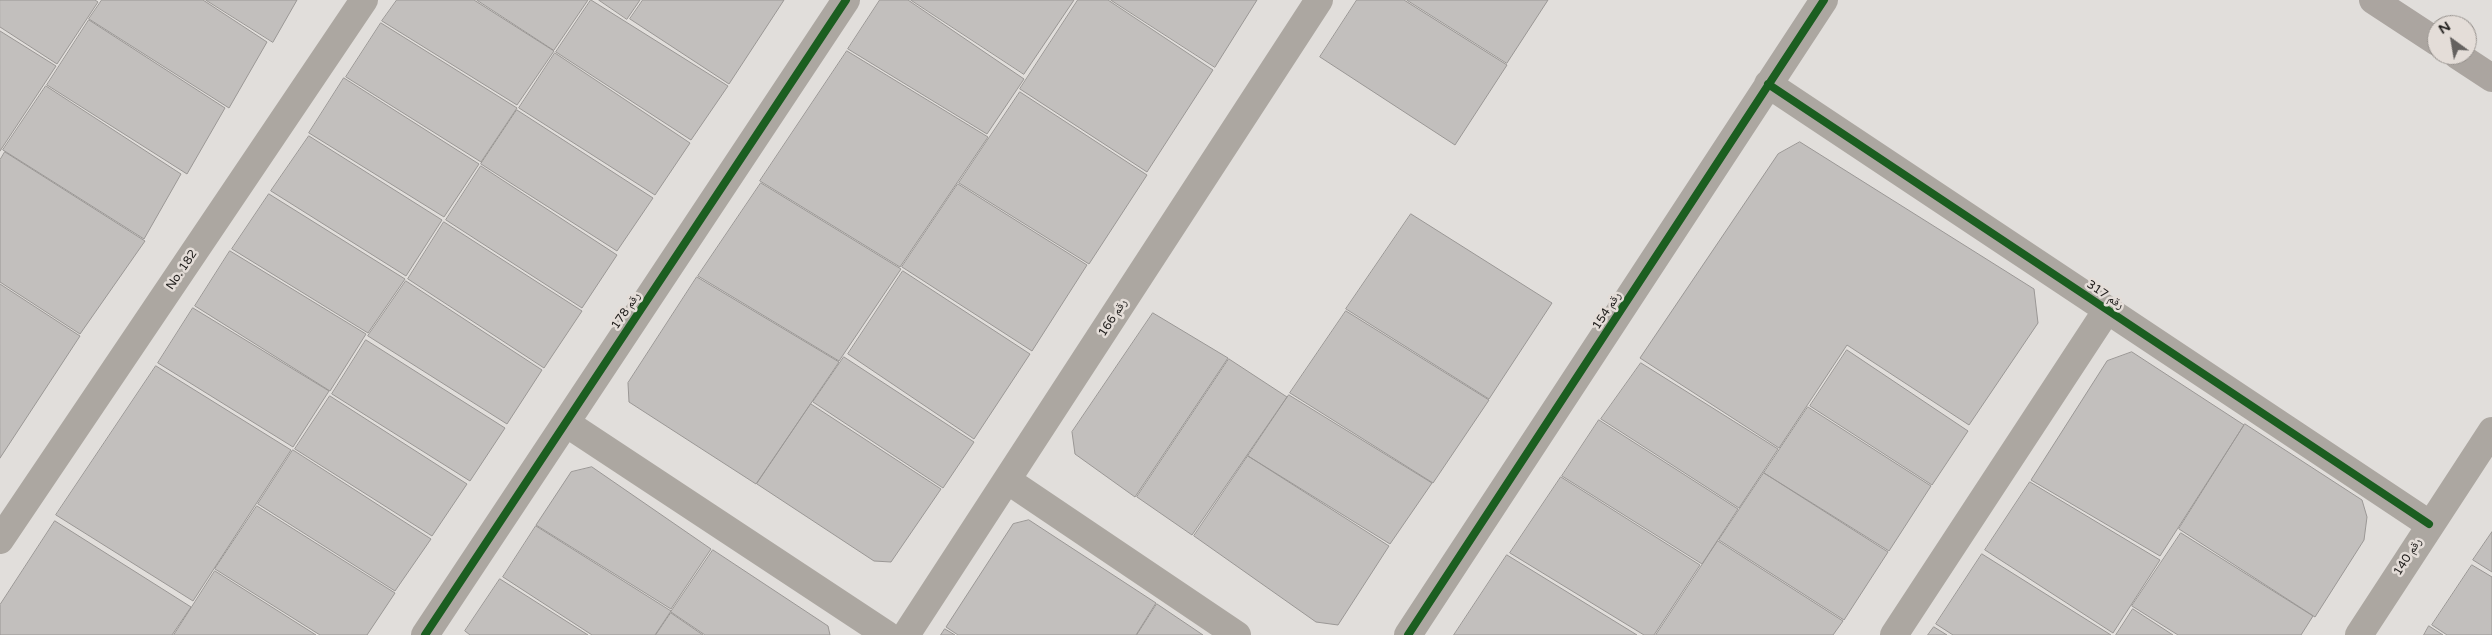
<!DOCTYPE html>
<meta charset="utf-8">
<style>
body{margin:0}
#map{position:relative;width:2492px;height:635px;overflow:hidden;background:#e1dedb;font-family:"Varela Round",sans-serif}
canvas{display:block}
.north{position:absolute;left:2427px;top:15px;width:50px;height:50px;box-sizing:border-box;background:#e4ddd8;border:1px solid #96918d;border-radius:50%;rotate:328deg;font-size:14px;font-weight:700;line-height:20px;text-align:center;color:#201e1c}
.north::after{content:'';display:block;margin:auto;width:18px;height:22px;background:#64615f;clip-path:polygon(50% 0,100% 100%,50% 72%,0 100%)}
</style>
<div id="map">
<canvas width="2492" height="635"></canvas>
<div class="north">N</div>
</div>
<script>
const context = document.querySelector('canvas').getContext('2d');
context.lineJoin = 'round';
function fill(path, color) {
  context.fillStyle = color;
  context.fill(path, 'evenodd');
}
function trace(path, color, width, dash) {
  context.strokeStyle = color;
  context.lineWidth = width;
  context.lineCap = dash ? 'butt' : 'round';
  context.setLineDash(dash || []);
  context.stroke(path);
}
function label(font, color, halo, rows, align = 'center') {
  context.font = font + ' "Varela Round","Noto Naskh Arabic",sans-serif';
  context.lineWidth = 5;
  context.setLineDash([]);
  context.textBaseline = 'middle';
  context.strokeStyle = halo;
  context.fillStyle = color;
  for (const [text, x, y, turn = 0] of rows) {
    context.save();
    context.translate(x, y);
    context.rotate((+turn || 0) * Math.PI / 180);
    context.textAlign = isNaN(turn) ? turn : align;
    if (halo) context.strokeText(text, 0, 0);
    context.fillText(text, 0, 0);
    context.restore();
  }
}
const building = new Path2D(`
 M0,0H95L98,2L57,64L0,27Z
 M102,0H203L267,42L229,108L89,19Z
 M206,0H297L273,42Z
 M397,0H474L554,51L517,105L382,21Z
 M477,0H588L554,50Z
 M591,0L728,86L691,140L556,52Z
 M599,0H640L627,19Z
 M643,0H784L729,84L630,19Z
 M880,0H908L1024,79L987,134L848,49Z
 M911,0H1074L1024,74Z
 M1078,0H1108L1213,70L1147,172L1020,89Z
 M1111,0H1257L1215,67Z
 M1357,0H1404L1507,65L1455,145L1320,57Z
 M1407,0H1548L1507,63Z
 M89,20L225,108L187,174L47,85Z
 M381,23L517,108L481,162L346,77Z
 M0,31L56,66L0,151Z
 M847,51L988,137L900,267L760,181Z
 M555,53L690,143L655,195L519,108Z
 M344,78L479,164L444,217L309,133Z
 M46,86L181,174L144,239L3,150Z
 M1020,92L1147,175L1089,264L959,183Z
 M517,110L653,198L617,251L481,164Z
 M309,136L442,220L406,276L271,191Z
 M1800,142L2034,289L2038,323L1969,425L1847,345L1779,448L1640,358L1778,154Z
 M5,152L145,241L80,334L0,282V160Z
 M481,166L617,255L582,308L446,220Z
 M761,183L901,269L839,361L698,276Z
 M958,184L1087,265L1032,351L902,267Z
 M269,194L405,279L368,333L232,249Z
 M1411,214L1552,303L1489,399L1346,309Z
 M444,222L582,311L544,368L408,279Z
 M230,251L366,334L330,391L195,306Z
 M903,271L1030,354L974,439L848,354Z
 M697,277L839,362L756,484L629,402L628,383Z
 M406,281L542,370L507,424L368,336Z
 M0,284L80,336L0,458Z
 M193,308L329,391L293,447L158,363Z
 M1346,311L1489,400L1433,483L1290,393Z
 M1153,313L1228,358L1135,497L1075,454L1072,432Z
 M366,340L505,428L470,481L332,394Z
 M1847,350L1968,431L1932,485L1810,406Z
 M2132,352L2244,425L2160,556L2031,480L2107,361Z
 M844,357L974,442L943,488L813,402Z
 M1229,359L1287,397L1192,535L1137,497Z
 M1641,363L1778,449L1739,508L1601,419Z
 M156,366L291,450L193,601L56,515Z
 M1289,395L1432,483L1390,544L1248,456Z
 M330,396L467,484L432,536L295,449Z
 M811,404L941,489L891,562L874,561L757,484Z
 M1808,407L1931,486L1889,551L1764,473Z
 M1599,420L1738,509L1702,564L1562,476Z
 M2245,424L2362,500L2367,517L2364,540L2315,617L2179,529Z
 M293,450L431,539L395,591L258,504Z
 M1248,456L1389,546L1338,625L1316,622L1194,536Z
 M592,467L711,549L671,609L536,525L571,472Z
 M1764,473L1888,552L1844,620L1719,540Z
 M1561,477L1700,565L1654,635H1644L1510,553Z
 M2030,482L2160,560L2113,633L1985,550Z
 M257,506L395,593L367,635H320L215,569Z
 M1029,520L1156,603L1136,635H958L946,627L1013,524Z
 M55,521L191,607L172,635H0V605Z
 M536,526L671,611L655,635H592L503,577Z
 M2492,532V572L2473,560Z
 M2181,533L2313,616L2301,635H2178L2132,606Z
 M1718,541L1843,621L1833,635H1656Z
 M713,550L828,626L830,635H705L671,612Z
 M1982,554L2111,635H1953L1936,624Z
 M1507,555L1637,635H1454Z
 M2472,565L2492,577V635H2447L2432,625Z
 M215,571L316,635H174Z
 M500,579L588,635H470L465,631Z
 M1157,604L1203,635H1137Z
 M2133,609L2173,635H2116Z
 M671,613L703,635H656Z
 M2429,626L2443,635H2424Z
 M1934,627L1947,635H1928Z
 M945,629L955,635H941Z`);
fill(building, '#c2bfbd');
trace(building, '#9a9795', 1);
trace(new Path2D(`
 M1768,84L2429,524
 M566,423L887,635
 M1007,480L1237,635
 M0,540L364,0
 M425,635L846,0
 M906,635L1319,0
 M1408,635L1824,0
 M1894,635L2107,310
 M2359,635L2492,431`), '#aca7a1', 28);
trace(new Path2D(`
 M2373,0L2437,42
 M2457,55L2492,78`), '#aba5a0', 28);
trace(new Path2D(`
 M1768,84L2429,524
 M425,635L846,0
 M1408,635L1824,0`), '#1b5e20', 8);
label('12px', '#201e1c', '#e4ddd8', [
 ["No. 182",182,270,-56],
 ["رقم 317",2105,295,34],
 ["رقم 178",626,311,-56],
 ["رقم 154",1607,311,-57],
 ["رقم 166",1113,318,-57],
 ["رقم 140",2408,557,-58]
]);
</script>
